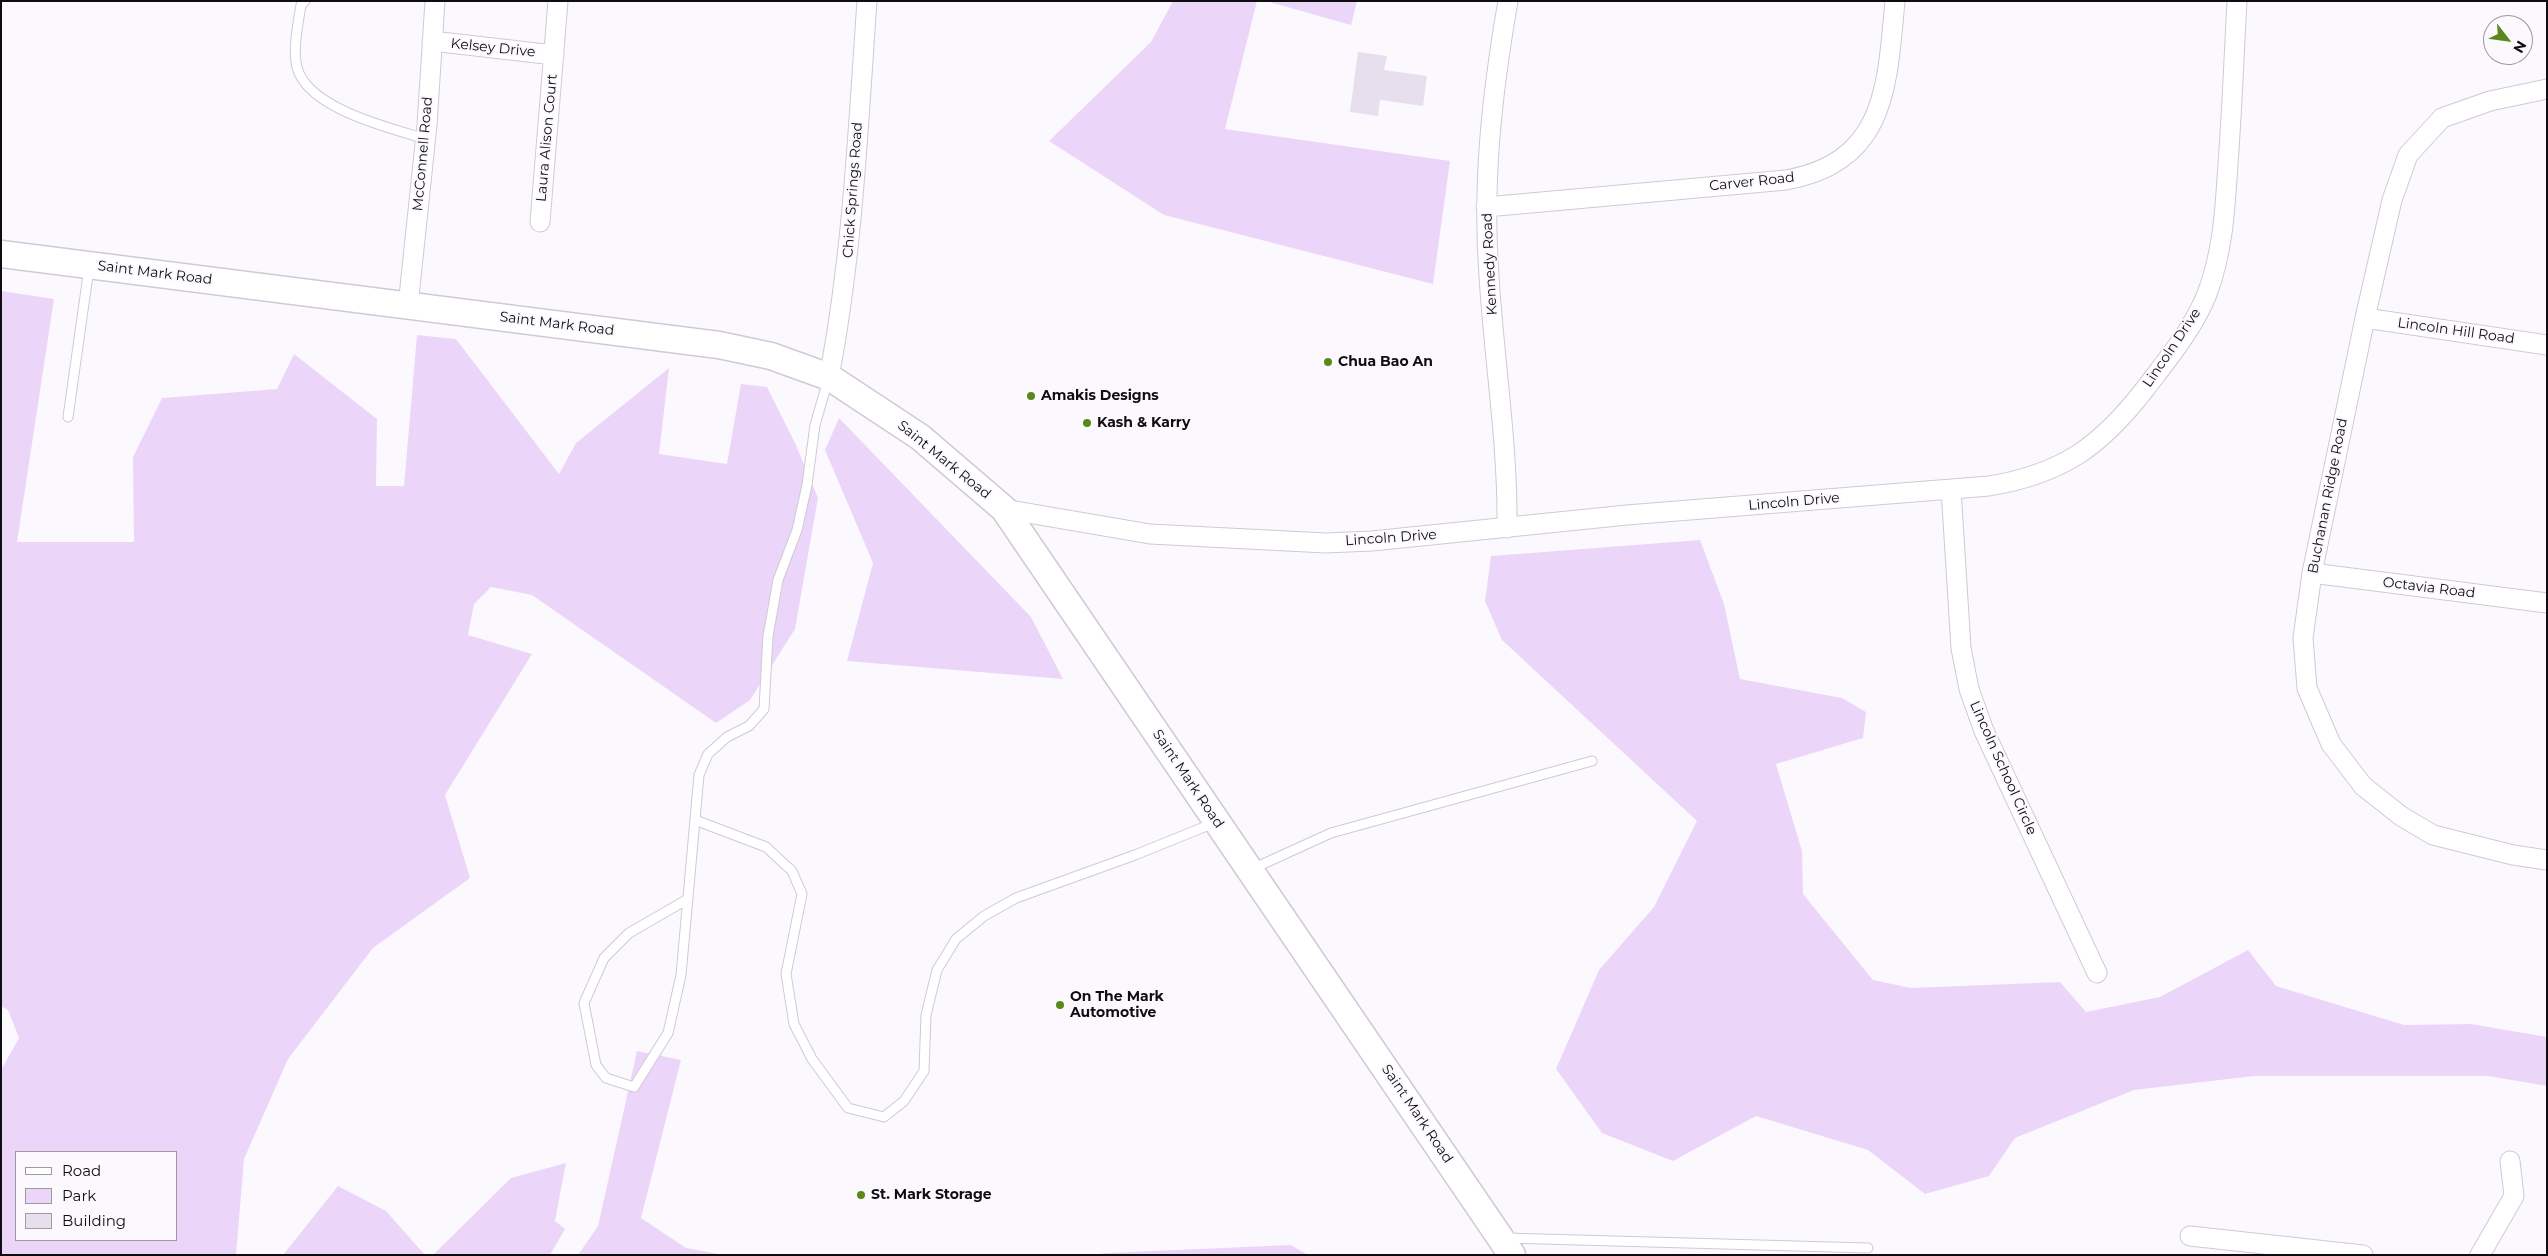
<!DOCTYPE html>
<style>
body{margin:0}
#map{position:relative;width:2548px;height:1256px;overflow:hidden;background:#fcf9fe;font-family:Montserrat,sans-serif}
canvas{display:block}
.frame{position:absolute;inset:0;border:2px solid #0f0d11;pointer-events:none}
.legend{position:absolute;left:15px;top:1151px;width:162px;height:90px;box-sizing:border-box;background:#fcf9fe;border:1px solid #9d9b9f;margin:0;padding:6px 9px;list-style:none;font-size:15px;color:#0f0d11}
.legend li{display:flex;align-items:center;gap:10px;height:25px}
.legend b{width:25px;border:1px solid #9d9b9f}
.north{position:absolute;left:2483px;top:15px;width:50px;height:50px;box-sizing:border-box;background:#fcf9fe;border:1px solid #9d9b9f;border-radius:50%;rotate:120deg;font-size:14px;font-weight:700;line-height:20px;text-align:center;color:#0f0d11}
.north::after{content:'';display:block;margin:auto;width:18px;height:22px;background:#59891c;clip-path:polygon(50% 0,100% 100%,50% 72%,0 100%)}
</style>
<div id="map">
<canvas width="2548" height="1256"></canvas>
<div class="frame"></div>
<ul class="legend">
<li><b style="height:6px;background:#fff"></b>Road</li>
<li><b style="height:14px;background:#ebd6fa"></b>Park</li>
<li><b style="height:14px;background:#e7dfed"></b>Building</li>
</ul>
<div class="north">N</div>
</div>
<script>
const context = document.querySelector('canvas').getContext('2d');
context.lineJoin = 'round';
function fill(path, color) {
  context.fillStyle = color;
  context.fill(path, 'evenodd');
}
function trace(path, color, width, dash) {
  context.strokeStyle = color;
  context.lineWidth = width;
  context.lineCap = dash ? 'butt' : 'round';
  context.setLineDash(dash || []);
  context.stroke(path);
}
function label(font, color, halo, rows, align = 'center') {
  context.font = font + ' Montserrat,sans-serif';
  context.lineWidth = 4;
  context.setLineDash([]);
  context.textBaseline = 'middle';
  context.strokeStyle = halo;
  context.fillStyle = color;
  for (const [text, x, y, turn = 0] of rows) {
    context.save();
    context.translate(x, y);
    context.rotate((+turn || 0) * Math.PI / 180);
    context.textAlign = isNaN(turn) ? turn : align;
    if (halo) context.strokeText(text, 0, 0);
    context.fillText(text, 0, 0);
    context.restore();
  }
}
fill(new Path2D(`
 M1173,1H1257L1225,129L1450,161L1433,284L1164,215L1049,141L1151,42Z
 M1266,1H1357L1351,25Z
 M1,291L54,299L17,542H134L133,457L162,398L277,389L294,354L377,419L376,486H404L417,335L456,339L559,474L576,443L669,368L659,454L727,464L741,384L767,387L795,443L818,498L795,629L750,700L716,723L532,595L491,587L474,604L468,635L532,654L445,795L470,878L373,948L288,1059L244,1159L236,1255H1V1070L19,1038L8,1010L1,1006ZM16,1152H176V1240H16Z
 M839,418L1031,617L1063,679L847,661L873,563L825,450Z
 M1700,540L1724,604L1740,679L1842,698L1866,712L1863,738L1776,764L1802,851L1803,894L1873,980L1911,988L2060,982L2086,1012L2160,997L2248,950L2276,986L2404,1025L2471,1024L2547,1037V1086L2488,1076H2254L2134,1090L2015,1138L1989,1176L1925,1194L1868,1150L1756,1116L1673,1161L1602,1133L1556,1069L1599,970L1654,907L1697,821L1502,640L1485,601L1491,556Z
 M637,1051L681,1060L641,1218L686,1248L724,1255H578L598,1226Z
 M566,1163L555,1221L565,1229L550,1255H433L511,1178Z
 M338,1186L386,1211L425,1255H283Z
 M1291,1245L1308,1255H1091L1107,1253Z`), '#ebd6fa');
fill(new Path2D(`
 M1358,52L1387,56L1384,70L1427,76L1423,106L1380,100L1378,116L1350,112Z`), '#e7dfed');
const lane = new Path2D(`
 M305,1L301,5C298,24 291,55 299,73C315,110 390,128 426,139
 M68,417L89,268
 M695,820L766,847L792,871L802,894L786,974L794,1024L812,1059L848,1108L884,1117L904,1101L924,1071L926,1015L937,970L956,939L984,916L1016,898L1135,855L1214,823
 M1252,869L1331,833L1592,761
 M688,899L629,933L604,958L584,1003L596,1065L606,1078L634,1087L668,1033L681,975L699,775L708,754L727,737L749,726L764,709L768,636L778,580L797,530L807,485L815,425L828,380
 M1505,1238L1868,1248`);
const street = new Path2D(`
 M432,41L554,55
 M2547,89L2490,101L2442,118L2408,155L2392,200L2365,318L2312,573L2303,638L2307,688L2331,744L2363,786L2401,816L2433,835L2513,855L2547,860
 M1486,207L1786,180C1887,162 1887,85 1895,1
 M540,222L558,1
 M408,306L427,125L435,1
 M2365,318L2547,345
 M829,377C853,252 858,128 867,1
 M1951,489L1961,648L1969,689L1984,731L2097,973
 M1004,509L1150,534L1326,543L1372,541L1627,515L1989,486C2062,474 2100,447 2145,389C2167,360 2193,329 2207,294C2223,252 2225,209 2228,164C2232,110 2234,56 2237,1
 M1507,528C1508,443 1494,360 1489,276C1482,183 1492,93 1508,1
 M2312,573L2547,603
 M2190,1236L2363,1255
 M2480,1255L2514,1196L2510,1161`);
const secondary = new Path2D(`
 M1,254L719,345L771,356L829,377L920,437L1004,509L1512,1255`);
trace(lane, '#d0c9d6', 11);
trace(street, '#d0c9d6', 21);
trace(secondary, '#d0c9d6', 29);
trace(lane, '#fff', 9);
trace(street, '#fff', 19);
trace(secondary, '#fff', 26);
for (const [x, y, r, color] of [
 [1328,362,5,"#59891c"],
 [1031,396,5,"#59891c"],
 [1087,423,5,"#59891c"],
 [1060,1005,5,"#59891c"],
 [861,1195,5,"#59891c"]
]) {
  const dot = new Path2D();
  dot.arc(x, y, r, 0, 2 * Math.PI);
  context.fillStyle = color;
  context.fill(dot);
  trace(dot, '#fcf9fe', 2);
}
label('14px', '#0f0d11', '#fcf9fe', [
 ["Kelsey Drive",493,48,6],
 ["Laura Alison Court",547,138,-85],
 ["McConnell Road",423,154,-85],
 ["Carver Road",1752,182,-6],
 ["Chick Springs Road",853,190,-86],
 ["Kennedy Road",1490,264,-93],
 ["Saint Mark Road",155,273,7],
 ["Saint Mark Road",557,324,7],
 ["Lincoln Hill Road",2456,331,8],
 ["Lincoln Drive",2172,348,-56],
 ["Saint Mark Road",944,460,39],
 ["Buchanan Ridge Road",2328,496,-79],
 ["Lincoln Drive",1794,502,-5],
 ["Lincoln Drive",1391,538,-4],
 ["Octavia Road",2429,588,7],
 ["Lincoln School Circle",2003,768,66],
 ["Saint Mark Road",1188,779,56],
 ["Saint Mark Road",1417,1114,56]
]);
label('bold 14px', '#0f0d11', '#fcf9fe', [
 ["Chua Bao An",1338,362],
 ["Amakis Designs",1041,396],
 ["Kash & Karry",1097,423],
 ["On The Mark",1070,997],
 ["Automotive",1070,1013],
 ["St. Mark Storage",871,1195]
], 'left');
</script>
